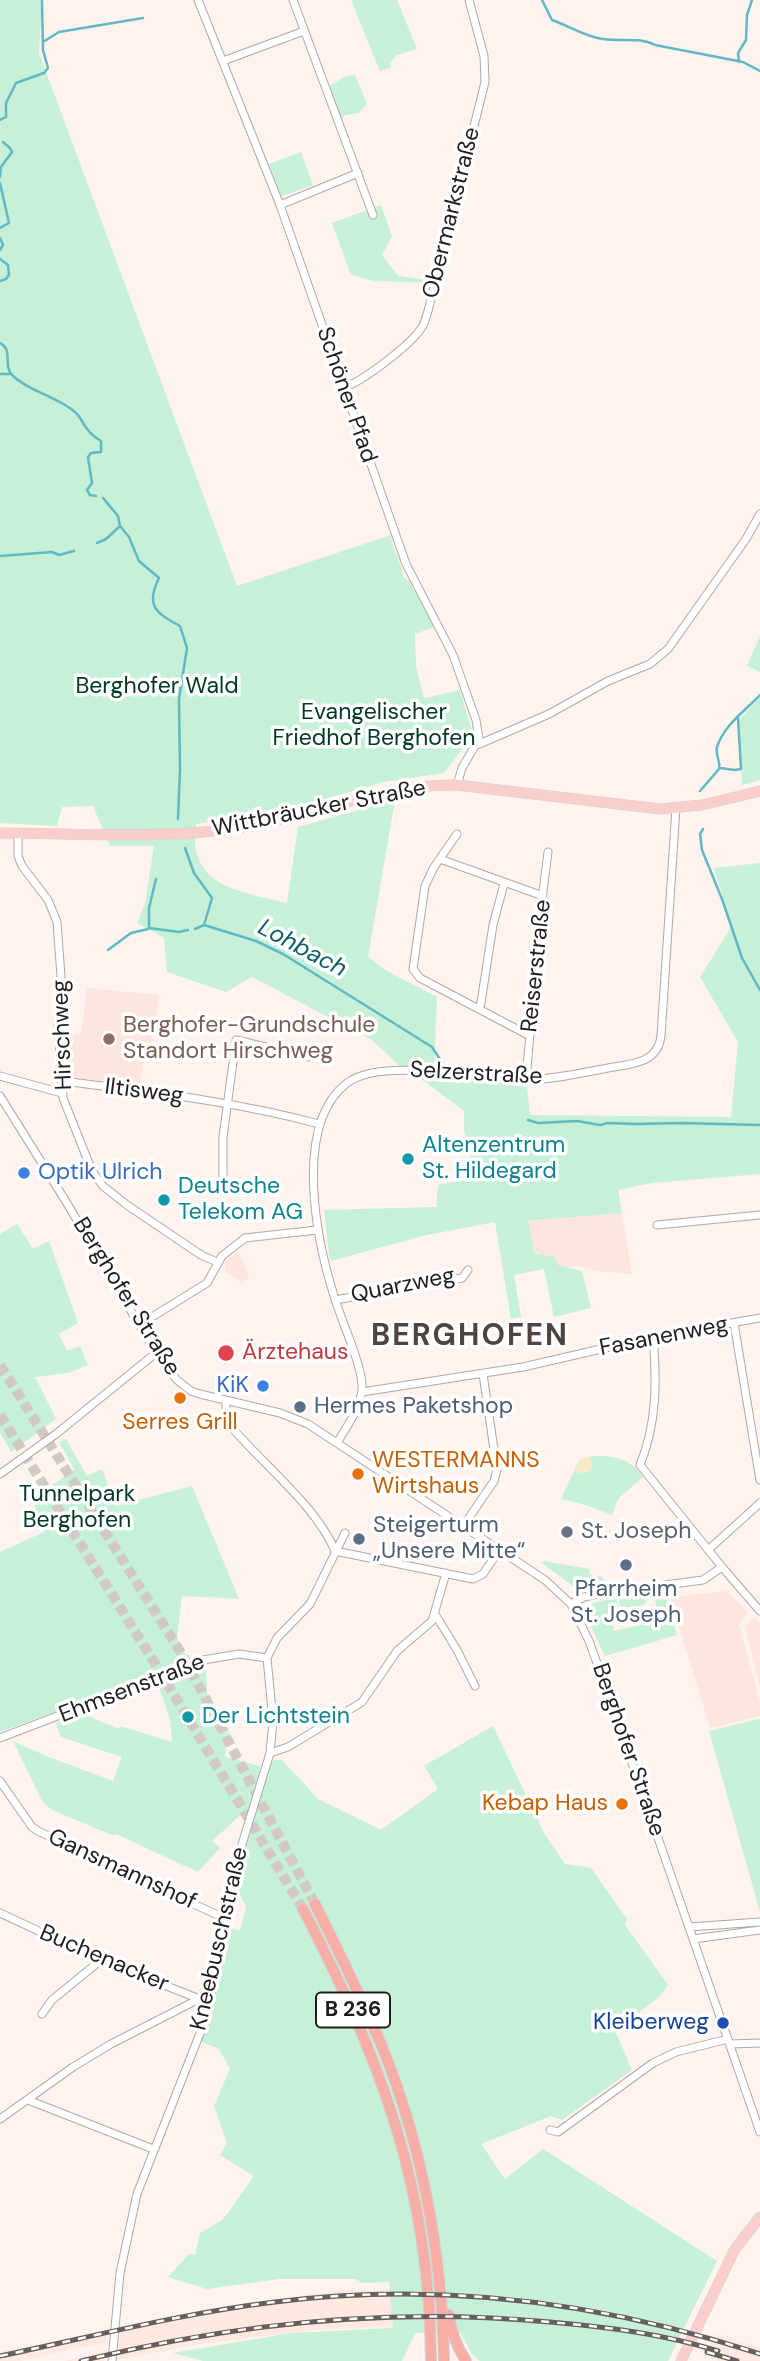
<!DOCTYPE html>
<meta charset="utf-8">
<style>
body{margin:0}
canvas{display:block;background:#fef3ee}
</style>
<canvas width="760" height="2361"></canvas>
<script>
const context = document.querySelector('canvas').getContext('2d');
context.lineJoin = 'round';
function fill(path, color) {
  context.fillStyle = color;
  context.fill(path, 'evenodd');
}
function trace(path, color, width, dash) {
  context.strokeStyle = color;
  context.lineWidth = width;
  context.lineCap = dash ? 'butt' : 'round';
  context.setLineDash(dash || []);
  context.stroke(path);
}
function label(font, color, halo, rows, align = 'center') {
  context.font = font + ' "DM Sans",sans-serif';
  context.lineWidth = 7;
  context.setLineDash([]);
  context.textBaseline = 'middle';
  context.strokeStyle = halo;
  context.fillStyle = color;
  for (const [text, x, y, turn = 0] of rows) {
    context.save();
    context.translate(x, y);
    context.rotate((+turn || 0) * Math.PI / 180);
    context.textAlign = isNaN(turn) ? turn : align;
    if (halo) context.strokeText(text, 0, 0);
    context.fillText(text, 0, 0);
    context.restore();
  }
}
fill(new Path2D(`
 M340,2290H416L418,2326L315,2330L200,2344L118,2360L120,2339L119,2327L205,2309Z
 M106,2330V2342L20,2361H0V2352Z
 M717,2334L760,2348V2361H719L704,2356Z
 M104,2351V2361H65Z`), '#ffe9e0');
fill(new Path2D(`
 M87,988L159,995L152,1043L143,1042L144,1057L140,1086L69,1076L66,1035L81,1034Z
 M622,1213L632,1274L597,1271L578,1266L569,1267L558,1265L555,1257L535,1254L528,1221Z
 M237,1253L244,1262L249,1278L241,1282L225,1271V1262Z
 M726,1591L748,1612L739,1624L760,1702V1716L710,1728L670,1597Z
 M754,1618L760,1623V1687L745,1627Z`), '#fee5dd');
fill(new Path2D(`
 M0,0H42L39,53L237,586L391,535C392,550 402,562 403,577L409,581L434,627L415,634L416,666L424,698L460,690L473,735L444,773L384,782L314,802L242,818L196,824C187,887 239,891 287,903L298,827L395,800L368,957L387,971L437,997L434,1070L402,1068L372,1040L252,977L226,992L167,972L164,938L137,923L145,903L154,846H110L93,806L62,807L57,826L0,823Z
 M351,0H397L417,49L397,55L390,63L391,67L380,71Z
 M355,75L367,104L359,113L345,115L342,118L339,113H337L327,87L346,76Z
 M301,152L313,185L283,196L280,194L269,164Z
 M381,205L392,236L382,255L398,276L432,281V283L375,281L351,275L332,223Z
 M760,636V672L747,666Z
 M760,697V780L742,785L738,721Z
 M760,863V1174L652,1183L618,1190L622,1213L528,1221L535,1254L555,1257L558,1265L582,1271L591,1308L554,1317L544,1269L514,1275L521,1317L511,1319L495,1222L427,1235L330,1261L324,1210L436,1207L438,1185L476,1178L464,1130V1111L412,1072L527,1087L530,1115L731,1117L738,1042L700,977L732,926L714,868Z
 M17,1224L33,1249L49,1241L78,1323L59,1334L67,1351L80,1346L88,1365L68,1373L35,1377L56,1419L11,1452L0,1432V1234Z
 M66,1439L87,1476L102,1469L116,1506L192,1486L239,1599L182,1596L177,1637L189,1663L0,1732V1552L44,1532L32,1498L75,1470L59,1442Z
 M593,1456C615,1456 630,1458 643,1477L618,1499L612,1515L586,1505L561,1499L579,1460Z
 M544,1561L590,1569L589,1574L602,1577L606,1582L603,1586L577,1589L542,1563Z
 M637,1597L646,1599L644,1605L620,1608L619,1599Z
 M666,1597L677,1635L605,1656L584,1612C591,1599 604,1601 617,1599L618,1608L608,1609L614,1631L659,1621L655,1599Z
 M206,1665L207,1694L204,1723L229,1728L225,1757L260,1766L261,1773L269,1760H282L318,1799L381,1830L438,1789L424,1766L493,1726L544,1833L565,1864L591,1868L627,1919L625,1925L668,1985L659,1997L615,2031L632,2070L562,2120L551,2116L481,2144L505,2179L543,2149L717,2261L668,2361H480L472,2354L460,2332L415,2333L402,2361H203L173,2353L291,2333L393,2328L389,2282L362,2283L356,2279H279L207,2289L168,2277L189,2254L195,2255L200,2233L221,2221L228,2213L254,2176L220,2155L227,2143L214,2106L230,2069L219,2049L197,2040L224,1925L240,1931L246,1907L233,1881L252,1805L212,1841L220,1848L198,1872L116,1834L112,1835L52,1810L42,1801L13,1741L46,1756L113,1781L122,1757L61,1737L56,1723L82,1714L117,1728L123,1727L172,1742L170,1719L157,1681Z
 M760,1719V1912L709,1731Z`), '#c6f0d7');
fill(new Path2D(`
 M589,1457L593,1463L591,1471L580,1474L575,1469C578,1461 581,1458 589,1457Z`), '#f5ecc6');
trace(new Path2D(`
 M542,0L552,20C566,25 580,33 594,37C614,44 636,35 655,45L743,62L760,71
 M43,42L59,32L143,18
 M739,62L738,53L746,40L747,15L752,0
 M0,120L6,117V103L16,83L44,73L48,68L43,50L42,0
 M0,177L1,167L12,152L10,148L3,142
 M0,183L9,223L0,228
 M0,238L3,245L0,250
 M0,259L8,265L9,275L6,279L0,281
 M0,343C14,350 2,366 13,376C30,392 56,396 75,412C81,417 83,425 88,430C91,434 96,438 101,441V452L91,453L88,457L92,483L87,490L90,495L96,496
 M0,374H11
 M103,498L118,516L120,526L129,537L139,561L159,578C145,606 156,613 180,626L187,648L179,699L180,769L178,819
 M97,543L106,539L119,527
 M0,556L52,552L59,555L74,551
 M720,768L735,770L741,769L738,718
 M700,791L719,769C721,762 715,755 717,747C724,725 745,711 760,695
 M703,829L700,834L702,850L722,899L742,958L760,990
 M185,848L194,873L212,898L204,925L256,941L283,954L432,1047L445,1067
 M156,879L149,908V928L179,932L188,930
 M195,929L204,925
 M108,950L131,933L148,929
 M528,1120L538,1123L577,1121L600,1125L608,1123L637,1124L681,1123L760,1125`), '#60b9c4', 2.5);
trace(new Path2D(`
 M0,1365L183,1656L315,1904
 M0,1415L159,1670L303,1909`), '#d2c8c4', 10, [10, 5]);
const minor = new Path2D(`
 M198,0L280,205L406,564L453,655L476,720L479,739L462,768L457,785
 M293,0L373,215
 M223,61L304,31
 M280,205L358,173
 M342,388C361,383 412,344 422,327C425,323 426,316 428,311L485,82L484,56L469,0
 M477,745L549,714L608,681L650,664L668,649L746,539L760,514
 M18,833V856L22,866L48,900L57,922L61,976L58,1025L63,1098L92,1171L103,1186L127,1205L201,1255L217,1262
 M457,834L434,867L425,886L413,969L420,978L530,1036
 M440,859L543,896
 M480,1009L493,925L504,884
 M0,1076L62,1093
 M526,1080L541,907L548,852
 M62,1081C149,1092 235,1101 319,1124
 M0,1096L65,1200L156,1353L177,1380L191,1391L200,1394L280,1413L308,1424L545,1580L571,1604L589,1641L606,1688L760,2132
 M223,1179V1137L236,1040L308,1057
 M657,1225L760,1215
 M335,1300L462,1278L468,1270
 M734,1323L760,1480
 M139,1325L207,1283L222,1256L245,1238L317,1230
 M653,1337C657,1381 657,1423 640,1465L722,1567
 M362,1392L523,1367L653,1337L760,1318
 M226,1401V1421C258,1460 317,1506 335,1551L473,1579L483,1574L500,1549
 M337,1443C347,1426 363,1405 362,1385C361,1363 342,1322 335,1299C317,1243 292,1125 347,1083C383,1056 478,1080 524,1080C552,1080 580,1073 608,1068C630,1064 658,1064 661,1036L676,808
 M0,1474L56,1434L156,1353
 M464,1525L494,1481L497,1470L483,1374
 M708,1550L760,1503
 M571,1604L584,1597L597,1594L703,1580L722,1567L760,1611
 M435,1614L457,1650L475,1686
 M0,1738L203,1660L239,1654L267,1658
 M270,1753L288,1747L362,1702L397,1651L432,1621L446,1573
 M0,1781L32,1827L38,1831L226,1919
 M0,1913L101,1960L202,2000
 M689,1927L760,1922
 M693,1939L760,1930
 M42,2014L52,2000L101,1960
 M730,2044L760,2043
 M28,2100L153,2149
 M0,2119L73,2067L111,2044L199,1999
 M550,2130L558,2132L653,2063L676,2052L728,2039
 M112,2361L120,2273L137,2194L206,2018L239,1854L270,1753L273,1721L267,1658L277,1638L310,1604L345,1533`);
const major = new Path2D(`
 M0,833C81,833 163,840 244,827C316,816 383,783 457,785L660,809L702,805L760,791
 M681,2361L735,2249L760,2217`);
const highway = new Path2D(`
 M315,1904C338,1950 361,1996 381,2044C422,2145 442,2252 444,2361
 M303,1909C381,2061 430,2187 431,2361
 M449,2315C451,2332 457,2347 466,2361`);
trace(minor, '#b3a7a1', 9);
trace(major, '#d3d2d1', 11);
trace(highway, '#d3d2d1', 12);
trace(minor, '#fff', 7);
trace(major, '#faceca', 10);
trace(highway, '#f7aea7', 10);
const rail = new Path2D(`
 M707,2352L737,2361
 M0,2356C91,2337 183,2313 275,2302C441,2281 602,2302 760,2354
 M81,2361C235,2323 392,2307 550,2322C607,2327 664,2334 718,2351`);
trace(rail, '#665f5c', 5);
trace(rail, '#fff', 2.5, [8]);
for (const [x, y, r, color] of [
 [109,1039,7,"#8d6e63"],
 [408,1159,7,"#0f9aa8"],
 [24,1173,7,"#3f7fe0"],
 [164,1200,7,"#0f9aa8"],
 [226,1353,9,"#e0444e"],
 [263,1386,7,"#3f7fe0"],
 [180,1398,7,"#e8710a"],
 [300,1407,7,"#5c6f8a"],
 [358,1474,7,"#e8710a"],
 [567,1532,7,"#6b7280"],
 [359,1539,7,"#5c6f8a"],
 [626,1565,7,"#5c6f8a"],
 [188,1717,7,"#0f9aa8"],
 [622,1804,7,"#e8710a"],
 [723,2023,7,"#1a4fb4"]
]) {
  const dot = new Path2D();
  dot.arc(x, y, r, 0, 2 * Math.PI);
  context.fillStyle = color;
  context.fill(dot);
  trace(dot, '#fff', 2.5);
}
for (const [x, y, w] of [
 [353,2010,74]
]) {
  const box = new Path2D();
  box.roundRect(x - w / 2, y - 17.5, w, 35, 5);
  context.fillStyle = '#fff';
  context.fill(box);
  trace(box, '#221d1b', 2);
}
label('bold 21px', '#221d1b', null, [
 ["B 236",353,2010]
]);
label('23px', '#221d1b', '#fff', [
 ["Obermarkstraße",452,213,-76],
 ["Schöner Pfad",346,395,71],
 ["Wittbräucker Straße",319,809,-11],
 ["Reiserstraße",537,966,-84],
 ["Hirschweg",63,1035,-92],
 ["Selzerstraße",476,1074,3],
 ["Iltisweg",144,1092,7],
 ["Quarzweg",403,1286,-11],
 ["Berghofer Straße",126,1297,58],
 ["Fasanenweg",664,1337,-11],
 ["Ehmsenstraße",132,1689,-21],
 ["Berghofer Straße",628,1750,71],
 ["Gansmannshof",122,1870,25],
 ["Kneebuschstraße",220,1939,-77],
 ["Buchenacker",104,1959,23]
]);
label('23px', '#003820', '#fff', [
 ["Berghofer Wald",157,687],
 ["Evangelischer",374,713],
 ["Friedhof Berghofen",374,739],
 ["Tunnelpark",77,1495],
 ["Berghofen",77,1521]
]);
label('23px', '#785e54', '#fff', [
 ["Berghofer-Grundschule",123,1026],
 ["Standort Hirschweg",123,1052]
], 'left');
label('23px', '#0d838f', '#fff', [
 ["Altenzentrum",422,1146],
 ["St. Hildegard",422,1172],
 ["Deutsche",178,1187],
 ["Telekom AG",178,1213],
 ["Der Lichtstein",202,1717]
], 'left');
label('23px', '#366cbe', '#fff', [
 ["Optik Ulrich",38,1173],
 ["KiK",249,1386,"right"]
], 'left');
label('23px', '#be3a42', '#fff', [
 ["Ärztehaus",242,1353]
], 'left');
label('23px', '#4e5e75', '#fff', [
 ["Hermes Paketshop",314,1407],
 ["Steigerturm",373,1526],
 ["„Unsere Mitte“",373,1552],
 ["Pfarrheim",626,1590,"center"],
 ["St. Joseph",626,1616,"center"]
], 'left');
label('23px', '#c56008', '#fff', [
 ["Serres Grill",180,1423],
 ["WESTERMANNS",372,1461,"left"],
 ["Wirtshaus",372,1487,"left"],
 ["Kebap Haus",608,1804,"right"]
]);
label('23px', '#5b616d', '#fff', [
 ["St. Joseph",581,1532]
], 'left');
label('23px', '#164399', '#fff', [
 ["Kleiberweg",709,2023]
], 'right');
label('italic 24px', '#0e5c64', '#fff', [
 ["Lohbach",302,949,28]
]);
context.letterSpacing = '2px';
label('bold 30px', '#4f4440', '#fff', [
 ["BERGHOFEN",470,1337]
]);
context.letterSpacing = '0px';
</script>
